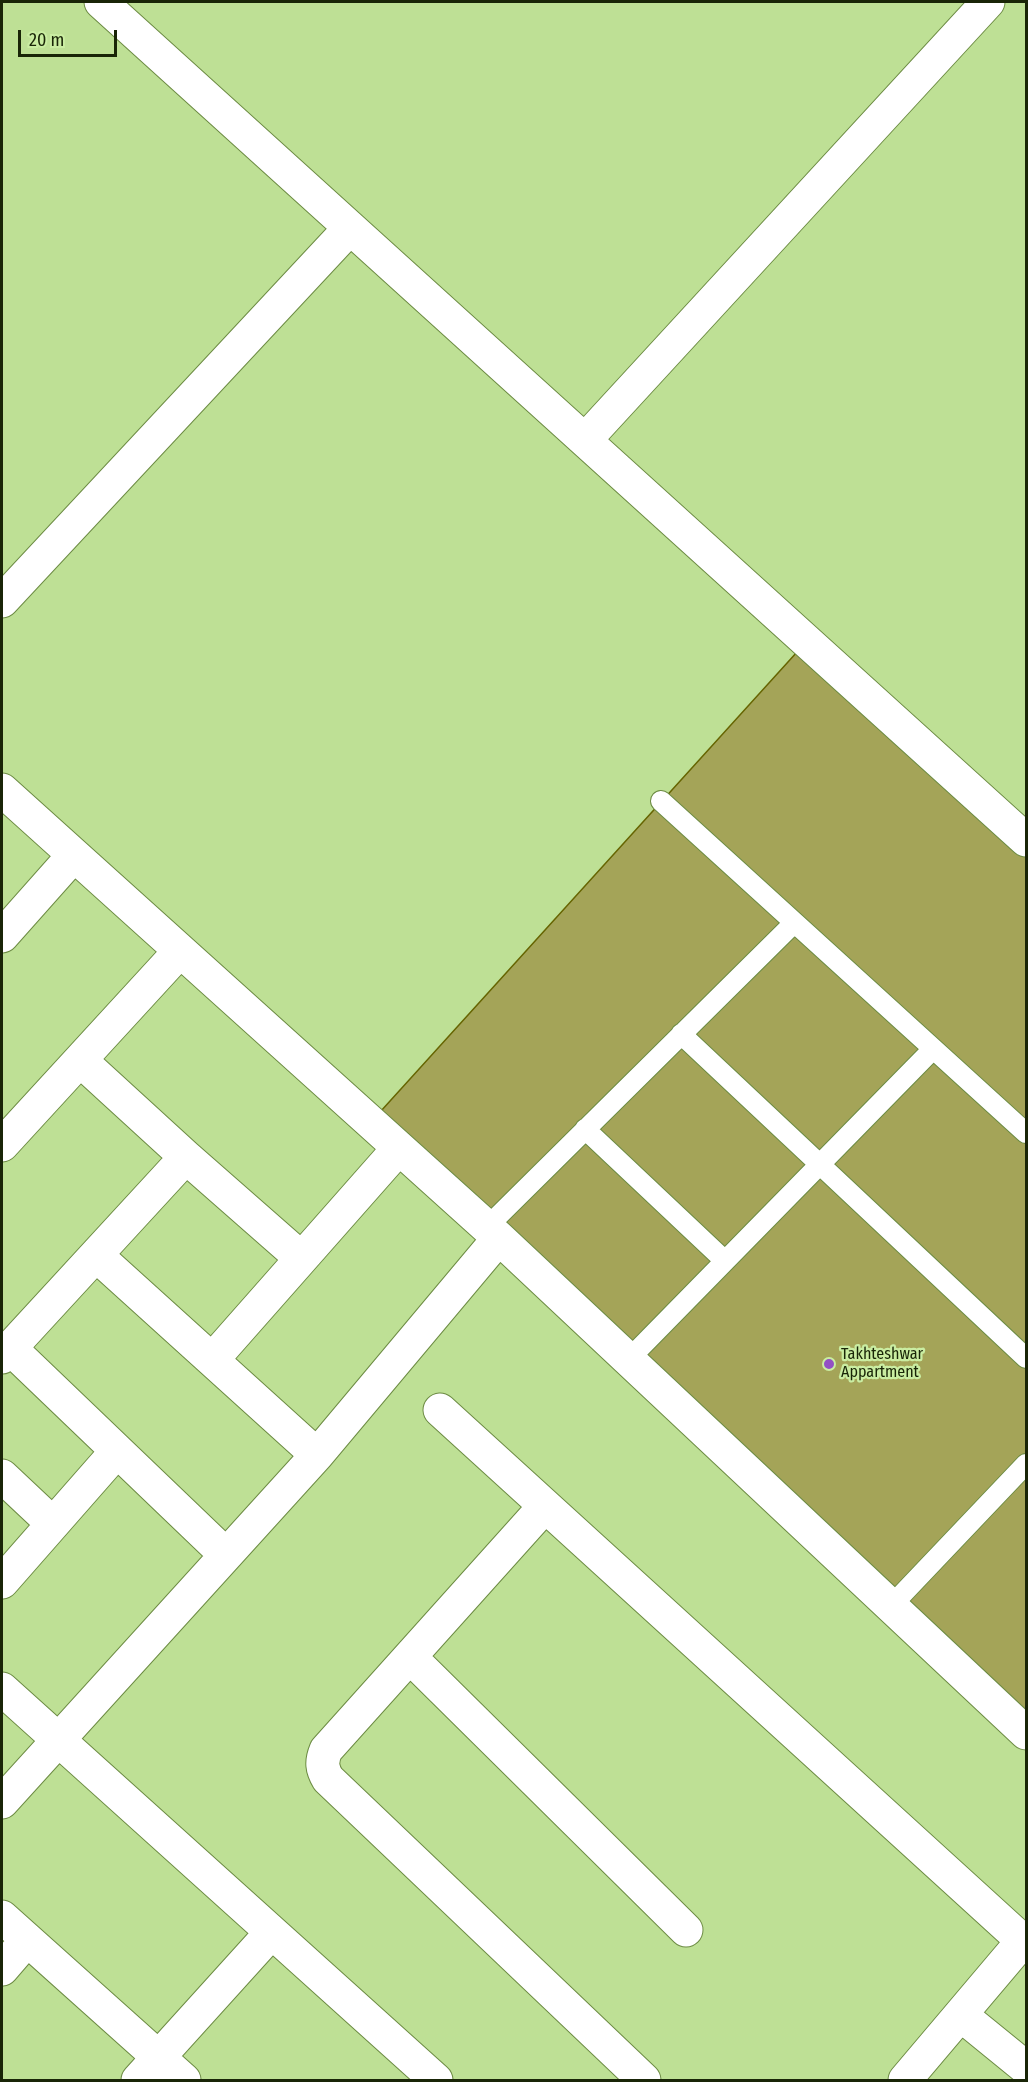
<!DOCTYPE html>
<style>
body{margin:0}
#map{position:relative;width:1028px;height:2082px;overflow:hidden;background:#bee095;font-family:"Fira Sans Condensed",sans-serif}
canvas{display:block}
.frame{position:absolute;inset:0;border:3px solid #192507;pointer-events:none}
.scale{position:absolute;left:18px;top:30px;width:99px;height:27px;box-sizing:border-box;border:3px solid #192507;border-top:0;padding-left:8px;font-size:18px;line-height:21px;white-space:nowrap;color:#192507;-webkit-text-stroke:4px #caeda2;paint-order:stroke}
</style>
<div id="map">
<canvas width="1028" height="2082"></canvas>
<div class="frame"></div>
<div class="scale">20 m</div>
</div>
<script>
const context = document.querySelector('canvas').getContext('2d');
context.lineJoin = 'round';
function fill(path, color) {
  context.fillStyle = color;
  context.fill(path, 'evenodd');
}
function trace(path, color, width, dash) {
  context.strokeStyle = color;
  context.lineWidth = width;
  context.lineCap = dash ? 'butt' : 'round';
  context.setLineDash(dash || []);
  context.stroke(path);
}
function label(font, color, halo, rows, align = 'center') {
  context.font = font + ' "Fira Sans Condensed",sans-serif';
  context.lineWidth = 4.5;
  context.setLineDash([]);
  context.textBaseline = 'middle';
  context.strokeStyle = halo;
  context.fillStyle = color;
  for (const [text, x, y, turn = 0] of rows) {
    context.save();
    context.translate(x, y);
    context.rotate((+turn || 0) * Math.PI / 180);
    context.textAlign = isNaN(turn) ? turn : align;
    if (halo) context.strokeText(text, 0, 0);
    context.fillText(text, 0, 0);
    context.restore();
  }
}
const building = new Path2D(`
 M807,641L1026,849V1738L371,1122Z`);
fill(building, '#a4a458');
trace(building, '#666401', 1.5);
const service = new Path2D(`
 M661,801L1026,1133
 M681,1034L1026,1358
 M585,1129L724,1260
 M487,1227L794,923
 M629,1359L933,1049
 M891,1606L1026,1464`);
const minor = new Path2D(`
 M101,2L1026,840
 M585,440L988,2
 M2,601L350,228
 M2,790L499,1238L317,1455L2,1802
 M2,936L74,855
 M2,1145L180,951
 M186,1157L301,1258
 M499,1238L1026,1733
 M96,1255L317,1455
 M10,1348L226,1555
 M2,1357L186,1157L80,1060
 M212,1360L399,1148
 M440,1410L1023,1941
 M2,1476L53,1524
 M545,1506L326,1750C321,1762 322,1769 328,1779L644,2080
 M2,1582L117,1451
 M410,1657L686,1930
 M2,1689L436,2080
 M2,1917L184,2080
 M2,1969L27,1940
 M961,2015L1026,2068
 M138,2080L271,1933
 M905,2080L1026,1937`);
trace(service, '#6c8b43', 22);
trace(minor, '#6c8b43', 35);
trace(service, '#fff', 20);
trace(minor, '#fff', 33);
for (const [x, y, r, color] of [
 [829,1364,6,"#9350c4"]
]) {
  const dot = new Path2D();
  dot.arc(x, y, r, 0, 2 * Math.PI);
  context.fillStyle = color;
  context.fill(dot);
  trace(dot, '#caeda2', 2);
}
label('16px', '#192507', '#caeda2', [
 ["Takhteshwar",841,1355],
 ["Appartment",841,1373]
], 'left');
</script>
